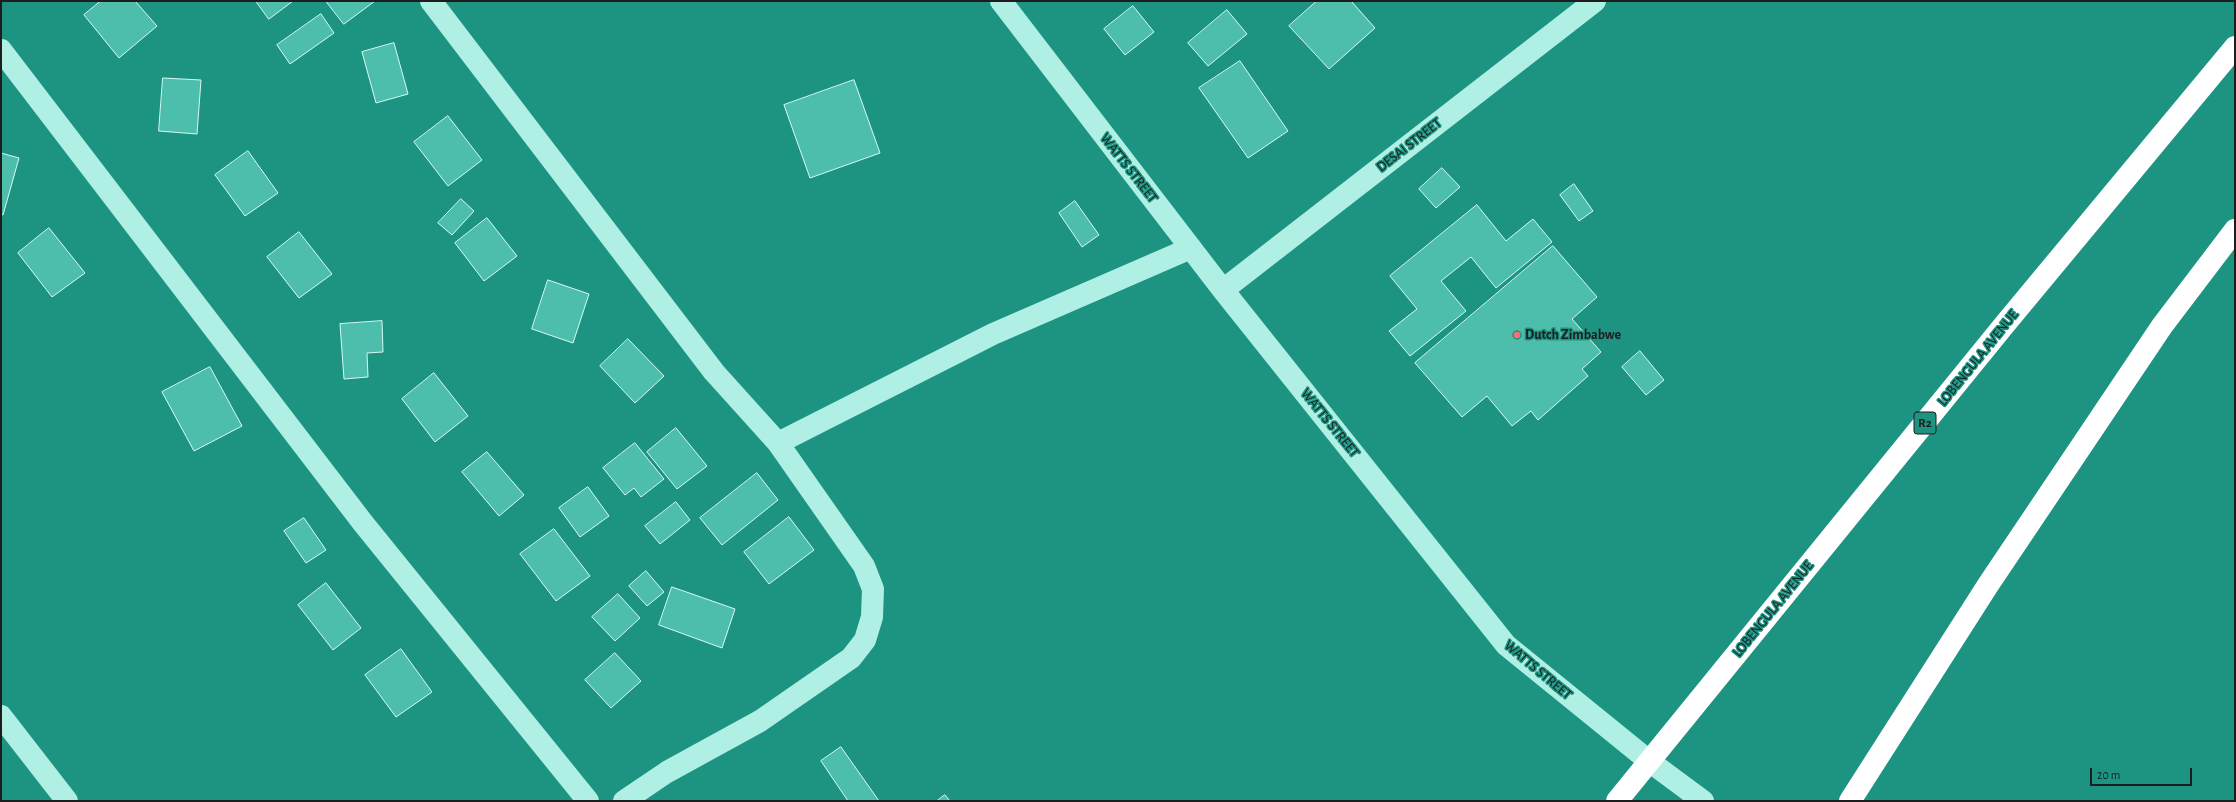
<!DOCTYPE html>
<style>
body{margin:0}
#map{position:relative;width:2236px;height:802px;overflow:hidden;background:#1d9482;font-family:"Alegreya Sans",sans-serif}
canvas{display:block}
.frame{position:absolute;inset:0;border:2px solid #1d1d1d;pointer-events:none}
.scale{position:absolute;left:2090px;top:768px;width:102px;height:18px;box-sizing:border-box;border:2px solid #1d1d1d;border-top:0;padding-left:5px;font-size:12px;line-height:14px;white-space:nowrap;color:#1d1d1d;-webkit-text-stroke:3px #1d9482;paint-order:stroke}
</style>
<div id="map">
<canvas width="2236" height="802"></canvas>
<div class="frame"></div>
<div class="scale">20 m</div>
</div>
<script>
const context = document.querySelector('canvas').getContext('2d');
context.lineJoin = 'round';
function fill(path, color) {
  context.fillStyle = color;
  context.fill(path, 'evenodd');
}
function trace(path, color, width, dash) {
  context.strokeStyle = color;
  context.lineWidth = width;
  context.lineCap = dash ? 'butt' : 'round';
  context.setLineDash(dash || []);
  context.stroke(path);
}
function label(font, color, halo, rows, align = 'center') {
  context.font = font + ' "Alegreya Sans",sans-serif';
  context.lineWidth = 3;
  context.setLineDash([]);
  context.textBaseline = 'middle';
  context.strokeStyle = halo;
  context.fillStyle = color;
  for (const [text, x, y, turn = 0] of rows) {
    context.save();
    context.translate(x, y);
    context.rotate((+turn || 0) * Math.PI / 180);
    context.textAlign = isNaN(turn) ? turn : align;
    if (halo) context.strokeText(text, 0, 0);
    context.fillText(text, 0, 0);
    context.restore();
  }
}
const building = new Path2D(`
 M101,1H135L157,26L119,58L84,15Z
 M256,1H293L269,19Z
 M326,1H375L344,24Z
 M1317,1H1351L1375,28L1329,69L1289,26Z
 M1133,6L1154,32L1125,55L1104,29Z
 M1227,10L1247,34L1208,66L1188,43Z
 M321,14L334,33L290,64L277,45Z
 M394,43L408,94L376,103L362,52Z
 M1240,61L1288,131L1248,158L1199,88Z
 M163,78L201,80L197,134L159,131Z
 M854,80L880,153L810,178L784,105Z
 M448,116L482,160L448,186L414,142Z
 M248,151L278,193L245,216L215,175Z
 M1,153L19,158L3,215L1,214Z
 M1442,168L1460,187L1436,208L1419,189Z
 M1574,184L1593,211L1579,221L1560,195Z
 M461,199L474,211L452,235L438,223Z
 M1075,201L1099,235L1082,247L1059,213Z
 M1477,205L1506,241L1533,219L1552,242L1496,288L1471,257L1441,281L1466,311L1410,356L1389,331L1417,309L1390,276Z
 M487,218L517,256L484,281L455,243Z
 M49,228L85,273L52,297L18,253Z
 M299,232L332,274L299,298L267,257Z
 M1553,246L1597,297L1572,319L1601,352L1582,369L1588,376L1538,420L1531,411L1512,426L1487,396L1462,417L1415,363Z
 M548,280L589,294L573,343L532,329Z
 M382,321L383,352L367,353L368,377L344,379L340,324Z
 M628,339L664,376L635,403L600,366Z
 M1640,351L1664,380L1646,395L1622,367Z
 M210,367L242,426L194,451L162,392Z
 M434,373L468,416L435,442L402,399Z
 M676,428L707,466L677,489L647,452Z
 M635,443L664,479L641,497L634,488L625,495L603,468Z
 M487,452L524,495L499,516L462,472Z
 M757,473L778,500L722,545L700,518Z
 M588,487L609,516L580,537L559,508Z
 M676,502L690,520L660,544L645,526Z
 M789,517L814,550L769,584L744,552Z
 M304,518L326,550L306,563L284,531Z
 M554,529L590,576L556,601L520,554Z
 M646,571L664,592L647,606L629,586Z
 M326,583L361,628L333,650L298,605Z
 M672,587L735,609L722,648L659,625Z
 M618,594L640,618L615,641L592,617Z
 M401,649L432,692L396,717L365,675Z
 M615,653L641,681L611,708L585,680Z
 M841,747L879,801H848L821,761Z
 M945,795L950,801H937Z`);
fill(building, '#4ebeac');
trace(building, '#d6faf4', 1);
trace(new Path2D(`
 M431,1L714,372L778,443L864,566L873,589L872,617L865,640L851,658L760,721L667,772L624,801
 M1001,1L1223,290L1506,645L1649,761L1703,801
 M1,50L363,523L588,801
 M1223,290L1595,1
 M778,443L993,334L1191,248
 M1,716L67,801`), '#afefe4', 22);
trace(new Path2D(`
 M1617,801L2005,324L2235,47
 M1850,801L1988,585L2162,326L2235,230`), '#fff', 22);
for (const [x, y, r, color] of [
 [1517,335,4,"#fe6e6e"]
]) {
  const dot = new Path2D();
  dot.arc(x, y, r, 0, 2 * Math.PI);
  context.fillStyle = color;
  context.fill(dot);
  trace(dot, '#1d9482', 1.5);
}
for (const [x, y, w] of [
 [1925,423,22]
]) {
  const box = new Path2D();
  box.roundRect(x - w / 2, y - 11, w, 22, 3);
  context.fillStyle = '#1d9482';
  context.fill(box);
  trace(box, '#1d1d1d', 1);
}
label('bold 13px', '#1d1d1d', null, [
 ["R2",1925,423]
]);
label('14px', '#1d1d1d', '#1d9482', [
 ["DESAI STREET",1409,145,-38],
 ["WATTS STREET",1129,168,52],
 ["LOBENGULA AVENUE",1978,358,-51],
 ["WATTS STREET",1330,423,51],
 ["LOBENGULA AVENUE",1773,609,-51],
 ["WATTS STREET",1538,670,40]
]);
label('bold 14px', '#1d1d1d', '#1d9482', [
 ["Dutch Zimbabwe",1525,335]
], 'left');
</script>
